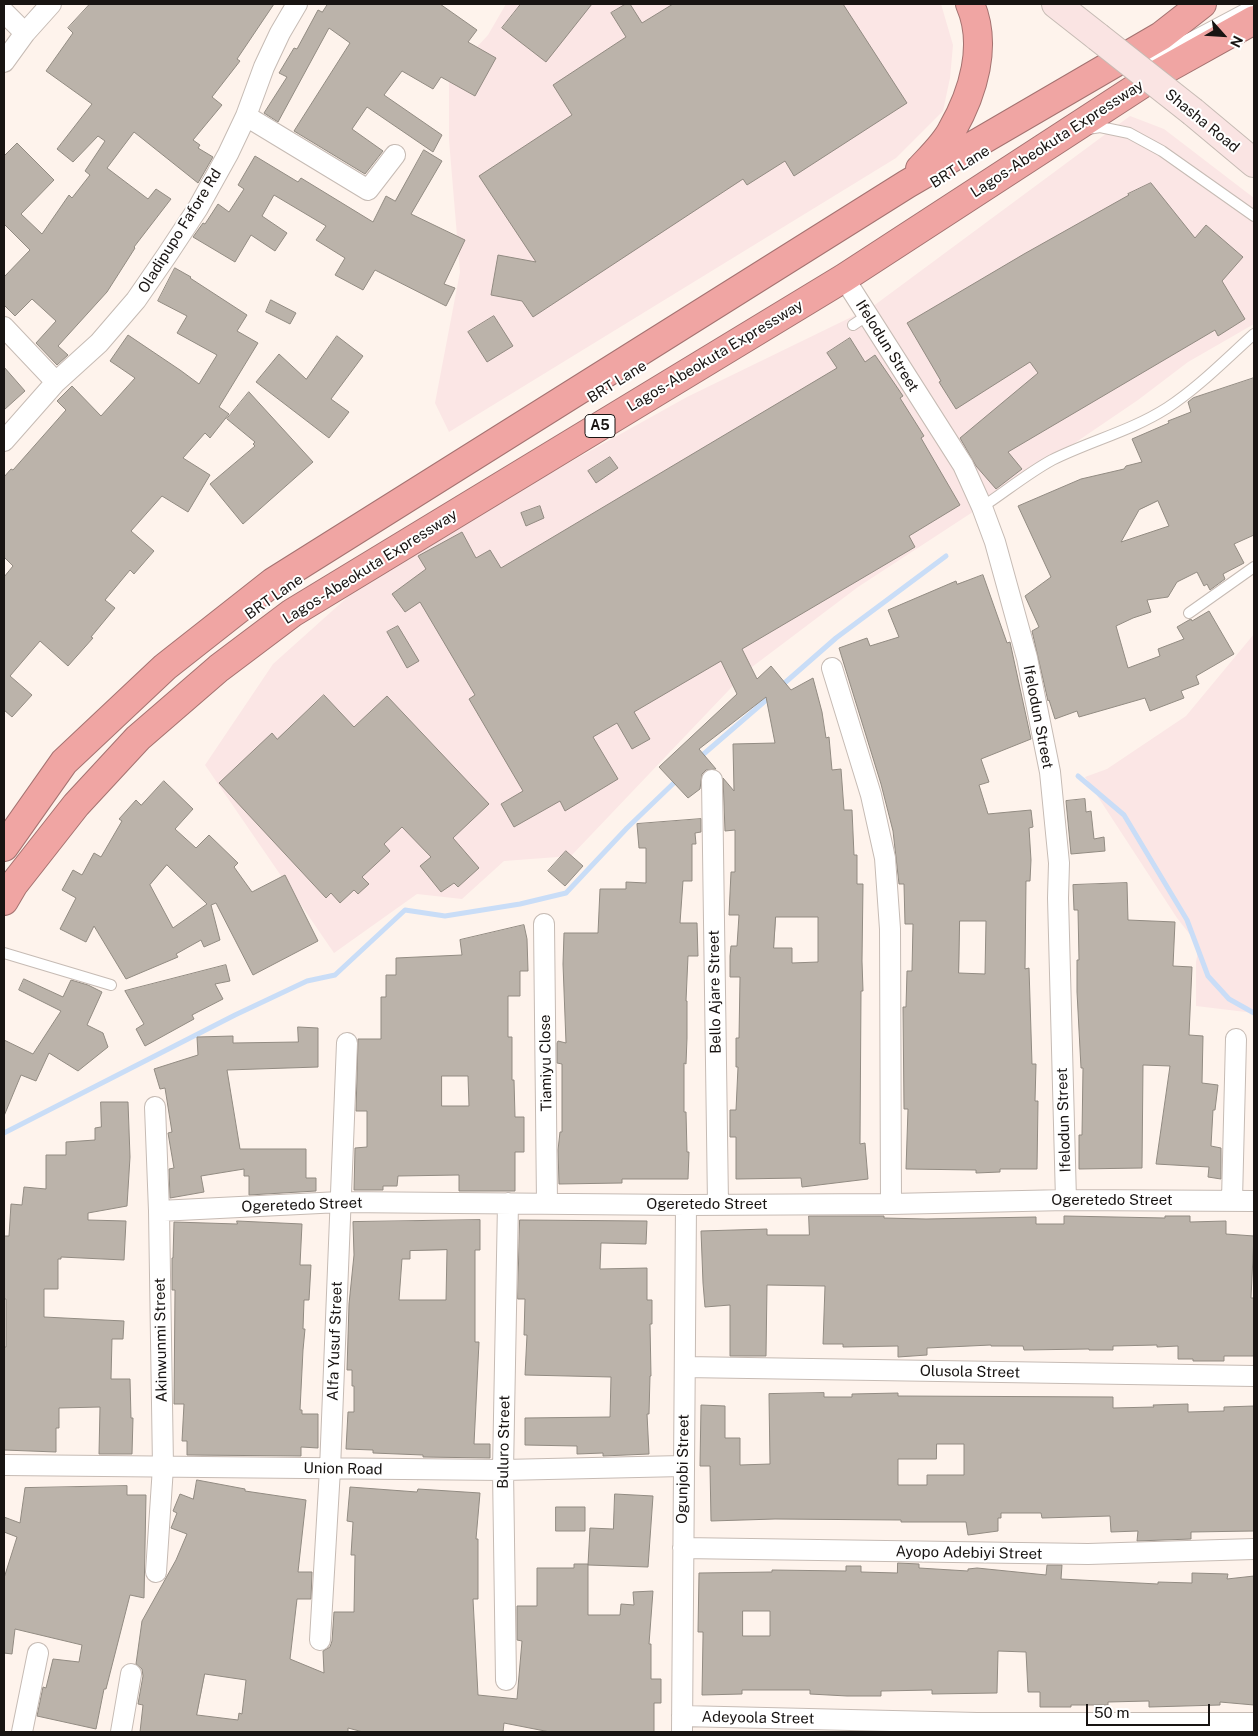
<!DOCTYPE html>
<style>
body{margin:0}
#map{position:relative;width:1258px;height:1736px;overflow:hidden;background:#fef3ec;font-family:"Public Sans",sans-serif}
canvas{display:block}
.frame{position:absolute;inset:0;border:5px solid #181412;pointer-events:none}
.north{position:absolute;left:1198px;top:10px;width:50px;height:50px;-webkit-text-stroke:4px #fff;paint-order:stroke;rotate:116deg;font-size:14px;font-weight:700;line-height:20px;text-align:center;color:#181412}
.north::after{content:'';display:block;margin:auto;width:18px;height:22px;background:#181412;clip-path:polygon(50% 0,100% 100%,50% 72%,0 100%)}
.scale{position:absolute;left:1086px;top:1704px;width:124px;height:22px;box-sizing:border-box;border:2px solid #181412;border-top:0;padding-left:6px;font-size:15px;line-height:18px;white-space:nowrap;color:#181412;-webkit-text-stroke:4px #fff;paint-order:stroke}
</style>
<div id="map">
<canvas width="1258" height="1736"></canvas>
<div class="frame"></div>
<div class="north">N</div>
<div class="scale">50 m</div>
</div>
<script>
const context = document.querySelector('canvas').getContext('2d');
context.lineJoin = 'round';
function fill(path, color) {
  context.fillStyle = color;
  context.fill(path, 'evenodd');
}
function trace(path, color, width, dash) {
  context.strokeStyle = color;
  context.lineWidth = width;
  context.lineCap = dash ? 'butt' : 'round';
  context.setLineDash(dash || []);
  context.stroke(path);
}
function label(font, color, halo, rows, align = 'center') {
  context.font = font + ' "Public Sans",sans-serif';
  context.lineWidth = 4;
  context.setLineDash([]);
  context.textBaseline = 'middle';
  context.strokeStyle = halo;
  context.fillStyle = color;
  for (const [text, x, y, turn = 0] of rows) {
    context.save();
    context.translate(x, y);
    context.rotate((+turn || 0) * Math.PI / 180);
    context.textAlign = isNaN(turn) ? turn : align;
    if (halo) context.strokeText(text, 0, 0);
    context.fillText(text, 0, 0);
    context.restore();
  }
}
fill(new Path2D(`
 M506,4H941L953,45L950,78L943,111L896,158L449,432L435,403L460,272L449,140V77L488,35Z
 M1130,116L1164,129L1254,198V324L1188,362L1138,400L985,504L858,587L748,670L571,856L504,861L462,899L417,894L334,953L205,765L273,664L351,594L511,495L687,397L872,307Z
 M1254,634V1013L1196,1006V962L1199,946L1177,918L1085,777L1107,769L1186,716Z`), '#fbe6e5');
trace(new Path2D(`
 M780,687L836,638L946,556
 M699,758L772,695
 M1078,776L1124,815L1187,920L1208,976L1229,999L1254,1013
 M4,1133L235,1015L307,981L335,975L405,910L445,916L520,904L566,893L627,828L679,778`), '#c9ddf7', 5);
const building = new Path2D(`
 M90,4H274L237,59L240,61L212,97L222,105L193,140L200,145L198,148L213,157L198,183L134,132L107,168L148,199L156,189L171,199L134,247L135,248L107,292L58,346L68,355L57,365L36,343L56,321L32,299L15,316L4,305V277L30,250L4,224V156L17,143L54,180L21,214L42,234L69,195L72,198L90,175L85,171L105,141L98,136L73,162L57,149L92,104L46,71L73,33L68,28Z
 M328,4H440L477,30L468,42L496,58L475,96L441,77L433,89L402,71L384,95L442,135L433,152L367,107L352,129L383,151L365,174L294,131L350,43L329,28L278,122L264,113L287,77L279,73L294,48L297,49L318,10L322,12Z
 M521,4H592L546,62L502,28Z
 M626,4H630L642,23L673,4H843L907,103L794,176L785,161L747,185L743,179L533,317L522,301L491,295L498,255L536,262L479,176L572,115L553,85L626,37L611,13Z
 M424,150L442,161L411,214L465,240L444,284L455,288L446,306L375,270L363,290L335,275L345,258L316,240L326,226L274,195L262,216L287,233L275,251L251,235L235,262L193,237L203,223L205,224L218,204L229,212L244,189L238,185L255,156L298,182L301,178L373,222L386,196L395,201Z
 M1151,183L1195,238L1206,225L1243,257L1222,281L1245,319L1218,336L1215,330L1008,452L1022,469L996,489L976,466L960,438L1038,373L1030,362L956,409L939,382L941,381L907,323L1024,254L1129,195L1128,194Z
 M175,268L191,277L190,278L247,315L237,331L258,343L219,407L229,414L210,438L205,433L183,458L210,475L188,512L162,496L131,531L154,551L134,574L130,570L105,600L115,608L91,637L93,638L68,666L40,641L10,676L32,695L12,717L4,710V577L13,566L4,557V477L11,469L13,470L66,410L57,401L72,386L101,416L135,378L110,361L128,335L180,370L199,384L217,355L177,333L187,316L158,301Z
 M271,300L296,313L290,324L266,312Z
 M494,316L513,346L487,362L468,332Z
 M337,336L363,356L331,399L349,412L329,438L256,382L279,354L306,379Z
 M850,338L865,362L875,355L903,396L900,398L924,436L921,438L960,505L909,536L915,547L742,649L757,679L771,666L791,690L813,678L822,712L826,738L829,737L832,770L841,769L844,810H852L854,855H857V884H863L862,961L863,991H861L860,1144L865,1143L868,1179L802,1187L801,1178L736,1179V1137H730V1110H736L738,1067H736V1038H739L740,977H730V956L731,946H737L739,915H729L731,872H735V830L725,831L723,778L734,791L733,744L775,743L766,697L699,749L716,769L706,770L702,774L700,789L688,798L659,767L737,694L721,661L634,712L650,739L632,749L617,723L593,737L618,779L565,811L560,801L514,827L501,804L523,791L469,699L475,695L420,602L405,612L392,594L426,569L418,556L462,532L476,558L490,550L501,568L837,368L827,353ZM776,917H818V962L792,963V948H774Z
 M4,367L25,391L4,410Z
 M1254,378V535L1234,544L1244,563L1223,574L1225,579L1210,590L1207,584L1204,586L1197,572L1177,582L1168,597L1147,600L1151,612L1133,618L1116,626L1128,668L1160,656L1158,649L1184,639L1177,627L1189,620L1191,619L1192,621L1209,611L1234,654L1196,676L1199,684L1181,691L1184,698L1150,711L1145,698L1079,717L1077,711L1055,719L1049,700L1048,701L1032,631L1039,627L1025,596L1051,577L1018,506L1081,479L1124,469L1126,466L1142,462L1132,439L1169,423L1168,421L1191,412L1188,402L1193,398ZM1158,501L1169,526L1121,542L1139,510Z
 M249,392L313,462L243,524L210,484L255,446L253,444L255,442L227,419Z
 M610,457L618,468L596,483L588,471Z
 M540,506L544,518L526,526L521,513Z
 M983,575L1007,643L1010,642L1031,739L981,759L989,782L979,785L988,814L1031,810L1033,827L1029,828L1031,860L1030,881H1026L1025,969L1029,968L1032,1064H1036L1035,1101H1038L1037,1169H1000V1172L976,1173V1170L906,1169L908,1109H904L903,1007H906L907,971H912L913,924H905L904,884H899L893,831L881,784L839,648L867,638L870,646L899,637L888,610L956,581L957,584ZM960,921H986L985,974L959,973Z
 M398,626L419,661L407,668L387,632Z
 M324,695L354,727L387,696L489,804L453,838L479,868L458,887L454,883L441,892L420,866L431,857L402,827L384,844L390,851L362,877L369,884L358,894L354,890L340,903L331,893L326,898L219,783L272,733L277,739Z
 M164,781L193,809L175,829L196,848L209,835L238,863L234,867L252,892L285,875L318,941L253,975L216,903L211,905L220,940L204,947L201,940L176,954L178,957L126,979L94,926L86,942L60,929L76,898L62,890L73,870L82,875L94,853L101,857L122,821L119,819L136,800L141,805ZM167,865L207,904L173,928L150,885Z
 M1085,799L1086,812L1091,811L1094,839L1104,837L1105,851L1071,854L1066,801Z
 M701,819V832L695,833L696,844H692V881H683L680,923H697L698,956H688L686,1001H687V1038L686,1064L684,1063V1112H686L687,1152H689L688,1179H622V1183L559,1184L558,1150L560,1132H562V1064L557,1063V1043L558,1041L566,1043L563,964L564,933H598L600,889H626V882L646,883V848H639L637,824Z
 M566,851L583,866L565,886L548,871Z
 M1127,883L1128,920L1175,922L1173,966L1192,967L1189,1035L1203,1036L1202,1083L1218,1085L1215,1110H1213L1211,1146L1221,1148V1179L1208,1177L1209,1167L1156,1164L1170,1066L1143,1065L1142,1168L1079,1169V1135H1082L1083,1068H1081L1077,992V960H1079L1078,910H1074L1073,885Z
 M524,925L527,939L528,971H520V996H508V1037H512V1080H514L515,1117H524V1152H515V1191H459V1175L398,1176L397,1186H383V1190H354L355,1148L367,1147V1111H356L358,1039H381V997H386V975H396V958L462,955L460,940ZM442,1076H468L469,1106H442Z
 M226,965L230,981L215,984L223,999L192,1015L194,1019L145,1046L136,1029L144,1024L125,991Z
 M24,979L63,997L71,980L88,985L102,992L87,1025L103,1033L108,1047L78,1071L49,1053L36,1081L21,1075L4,1116V1040L33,1054L61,1011L19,990Z
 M298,1027L318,1028V1067L227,1070L240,1149H306V1178H316V1191L249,1195V1176H244V1169L201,1176L204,1192L170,1198L169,1169L174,1168L168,1133L172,1132L165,1088L160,1089L154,1069L198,1055L197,1037L233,1036V1043L298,1042Z
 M101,1102H128L130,1157L127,1206L88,1213V1220L126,1221L124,1260L61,1257V1259H58V1289H44V1317L124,1321L123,1339H112L111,1379H130L131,1418H133L132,1454H99L100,1407L59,1408V1428H56V1452L4,1450V1347H6V1299H4V1236H9L11,1204L22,1205L24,1187L46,1189V1155H66V1142L95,1140V1128L101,1127Z
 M809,1216H884V1218L926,1219L1036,1217V1224H1064V1216L1165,1218V1216H1190V1222L1226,1221V1234L1254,1236L1251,1298H1254V1356H1224V1361H1193V1359H1178V1346L1157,1347V1345L1113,1346V1350H1089V1349L1024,1350L1023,1346H991V1345L927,1348V1355L898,1357V1346L843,1347V1344H823L825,1286L767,1285L766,1356H730V1305L705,1307L703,1283L701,1231L767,1229V1235H809Z
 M480,1220V1250H475V1342H479L474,1444H490V1458L423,1457V1455L373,1453V1450L346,1449L348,1412H354V1386H352V1370H347L349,1304L354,1255L353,1222ZM447,1250L446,1300H399L402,1259H410V1251Z
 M520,1220L647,1221L646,1244L601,1243L600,1269L647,1268V1300H652V1324H650L651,1376H650L649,1414H647L649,1454L603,1456V1453L577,1454V1446L525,1445V1418L610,1417L611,1377L525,1375L527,1335H524L525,1299H518Z
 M237,1221L302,1224L300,1265H311L309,1300H304L303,1329H305L303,1350L300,1410H302V1414H318V1448L301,1447V1456L187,1455V1441H182L184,1404H174L175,1290H172V1258H173L174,1222L237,1224Z
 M824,1393V1397H852V1394L898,1393V1396L1113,1397V1408L1154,1407L1153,1405L1188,1404V1412L1224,1411V1407L1254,1406V1531L1191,1532V1539L1137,1541L1138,1531L1111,1532L1110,1516L1042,1518L1041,1513H1001V1518H998V1531L968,1535L966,1522H901V1520L775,1519L711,1521L710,1466H700L701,1405L725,1406V1438H740V1465L770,1464L769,1394ZM937,1444H964V1475H927V1485H898V1459H936Z
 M197,1480L245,1489V1491L306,1500L298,1572H312L311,1599H297L290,1659L324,1673L323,1651L330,1647L332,1641L334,1612H354L355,1555H351L353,1522L347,1521L350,1487L417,1492L418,1489L480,1493L476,1539H478V1599H473L478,1695L517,1699L522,1641L517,1640V1606H537V1568H574V1564H588V1615H620L621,1604L634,1605L633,1592L653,1591L649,1644H651V1679H661V1703H654V1732H550L504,1723L503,1732H363L348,1728V1732H140L143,1705L138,1704L143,1676L142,1669L136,1664L142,1621L176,1560L187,1534L171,1528L177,1513L173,1511L180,1494L193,1499ZM205,1674L246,1680L242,1714L239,1713L238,1720L197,1715Z
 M127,1486V1495H146L144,1598L130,1595L106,1689H104L96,1729L37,1716L43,1687L46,1688L53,1659L79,1662L82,1645L15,1629L12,1654L4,1653V1578L17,1537L4,1532V1517L20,1523L25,1488Z
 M615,1494L653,1496L648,1567L588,1565L590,1528L613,1529Z
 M556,1507H585V1531H556Z
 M898,1563L919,1564V1568L968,1571V1569L977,1568L1046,1575L1047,1565H1062L1061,1579L1158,1584V1582L1192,1583V1573L1228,1574L1227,1579L1254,1576V1705L1220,1702V1705L1149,1707V1701L1108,1702V1705H1071V1707H1040V1692H1028L1026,1652L998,1651L997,1693L932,1694V1690L881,1691V1696H847L810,1694V1690H742V1694L702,1695L703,1637V1632H698L699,1573L772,1572V1570L846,1571V1566H861V1572L897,1573ZM743,1611H770V1636H743Z`);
fill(building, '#bbb3aa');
trace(building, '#928b82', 1);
const lane = new Path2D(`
 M1137,66L1254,4
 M1088,129L1100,127L1129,133L1162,151L1254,216
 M853,325L868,315
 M982,507C1005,492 1028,473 1052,460C1090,441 1131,431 1167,408C1199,387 1226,359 1254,334
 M1189,613L1254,567
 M4,953L111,985`);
const street = new Path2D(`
 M4,12L25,33
 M4,62L25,33L51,4
 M246,116L368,190L395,155
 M844,278L963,465L982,507L995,542L1027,658L1050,772L1059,863L1058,898L1066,1200
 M4,327L56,382
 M4,441L56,382L99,343L136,300L167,255L198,208L228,154L246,116L264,67L280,33L297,4
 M832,668L871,795L885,858L890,929L891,1204
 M712,780L718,1204
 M544,924L547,1203
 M155,1107L159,1211L163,1467L156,1572
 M1232,1200L1236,1039
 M159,1211L340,1202L686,1205L891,1204L1066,1200L1254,1201
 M685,1367L1254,1376
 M4,1465L503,1470L683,1466
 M683,1548L1088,1554L1254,1549
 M320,1640L330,1469L347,1043
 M506,1680L503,1470L508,1203
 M682,1716L977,1723H1254
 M22,1732L38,1653
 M121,1732L131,1674
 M682,1732L686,1205`);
const secondary = new Path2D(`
 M1056,4L1098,37
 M1193,112L1254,163`);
const highway = new Path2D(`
 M920,169C931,157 945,144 952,130C973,93 988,45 970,4
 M4,847L64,762L165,667L273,582L907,184L1161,36L1202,4
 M4,901L14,884L76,805L138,738L219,668L292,613L844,278L1159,73L1254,20`);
trace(lane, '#c6bbb4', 12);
trace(street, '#c6bbb4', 22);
trace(secondary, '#c6bbb4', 30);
trace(highway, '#a47270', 30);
trace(lane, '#fff', 10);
trace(street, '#fff', 20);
trace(secondary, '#fae4e3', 28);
trace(highway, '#f0a5a3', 28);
const secondaryBridge = new Path2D(`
 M1098,37L1193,112`);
trace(secondaryBridge, '#c6bbb4', 30, []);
trace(secondaryBridge, '#fae4e3', 28);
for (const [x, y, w] of [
 [600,426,30]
]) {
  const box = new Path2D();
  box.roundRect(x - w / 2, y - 11.5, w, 23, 4);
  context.fillStyle = '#fff';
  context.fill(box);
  trace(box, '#181412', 1);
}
label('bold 14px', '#181412', null, [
 ["A5",600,426]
]);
label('15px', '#181412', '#fff', [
 ["Shasha Road",1202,121,39],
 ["Lagos-Abeokuta Expressway",1057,139,-33],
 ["BRT Lane",960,167,-32],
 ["Oladipupo Fafore Rd",180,231,-58],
 ["Ifelodun Street",887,346,58],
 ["Lagos-Abeokuta Expressway",715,356,-31],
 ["BRT Lane",617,382,-32],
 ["Lagos-Abeokuta Expressway",370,567,-32],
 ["BRT Lane",274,597,-35],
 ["Ifelodun Street",1038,717,79],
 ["Bello Ajare Street",715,992,-91],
 ["Tiamiyu Close",546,1063,-91],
 ["Ifelodun Street",1064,1120,-92],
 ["Ogeretedo Street",1112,1200],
 ["Ogeretedo Street",707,1204],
 ["Ogeretedo Street",302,1205,-2],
 ["Akinwunmi Street",161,1340,-91],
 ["Alfa Yusuf Street",335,1341,-88],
 ["Olusola Street",970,1372,1],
 ["Buluro Street",504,1442,-89],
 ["Union Road",343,1469,1],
 ["Ogunjobi Street",683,1469,-89],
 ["Ayopo Adebiyi Street",969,1553,1],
 ["Adeyoola Street",758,1718,1]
]);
</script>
